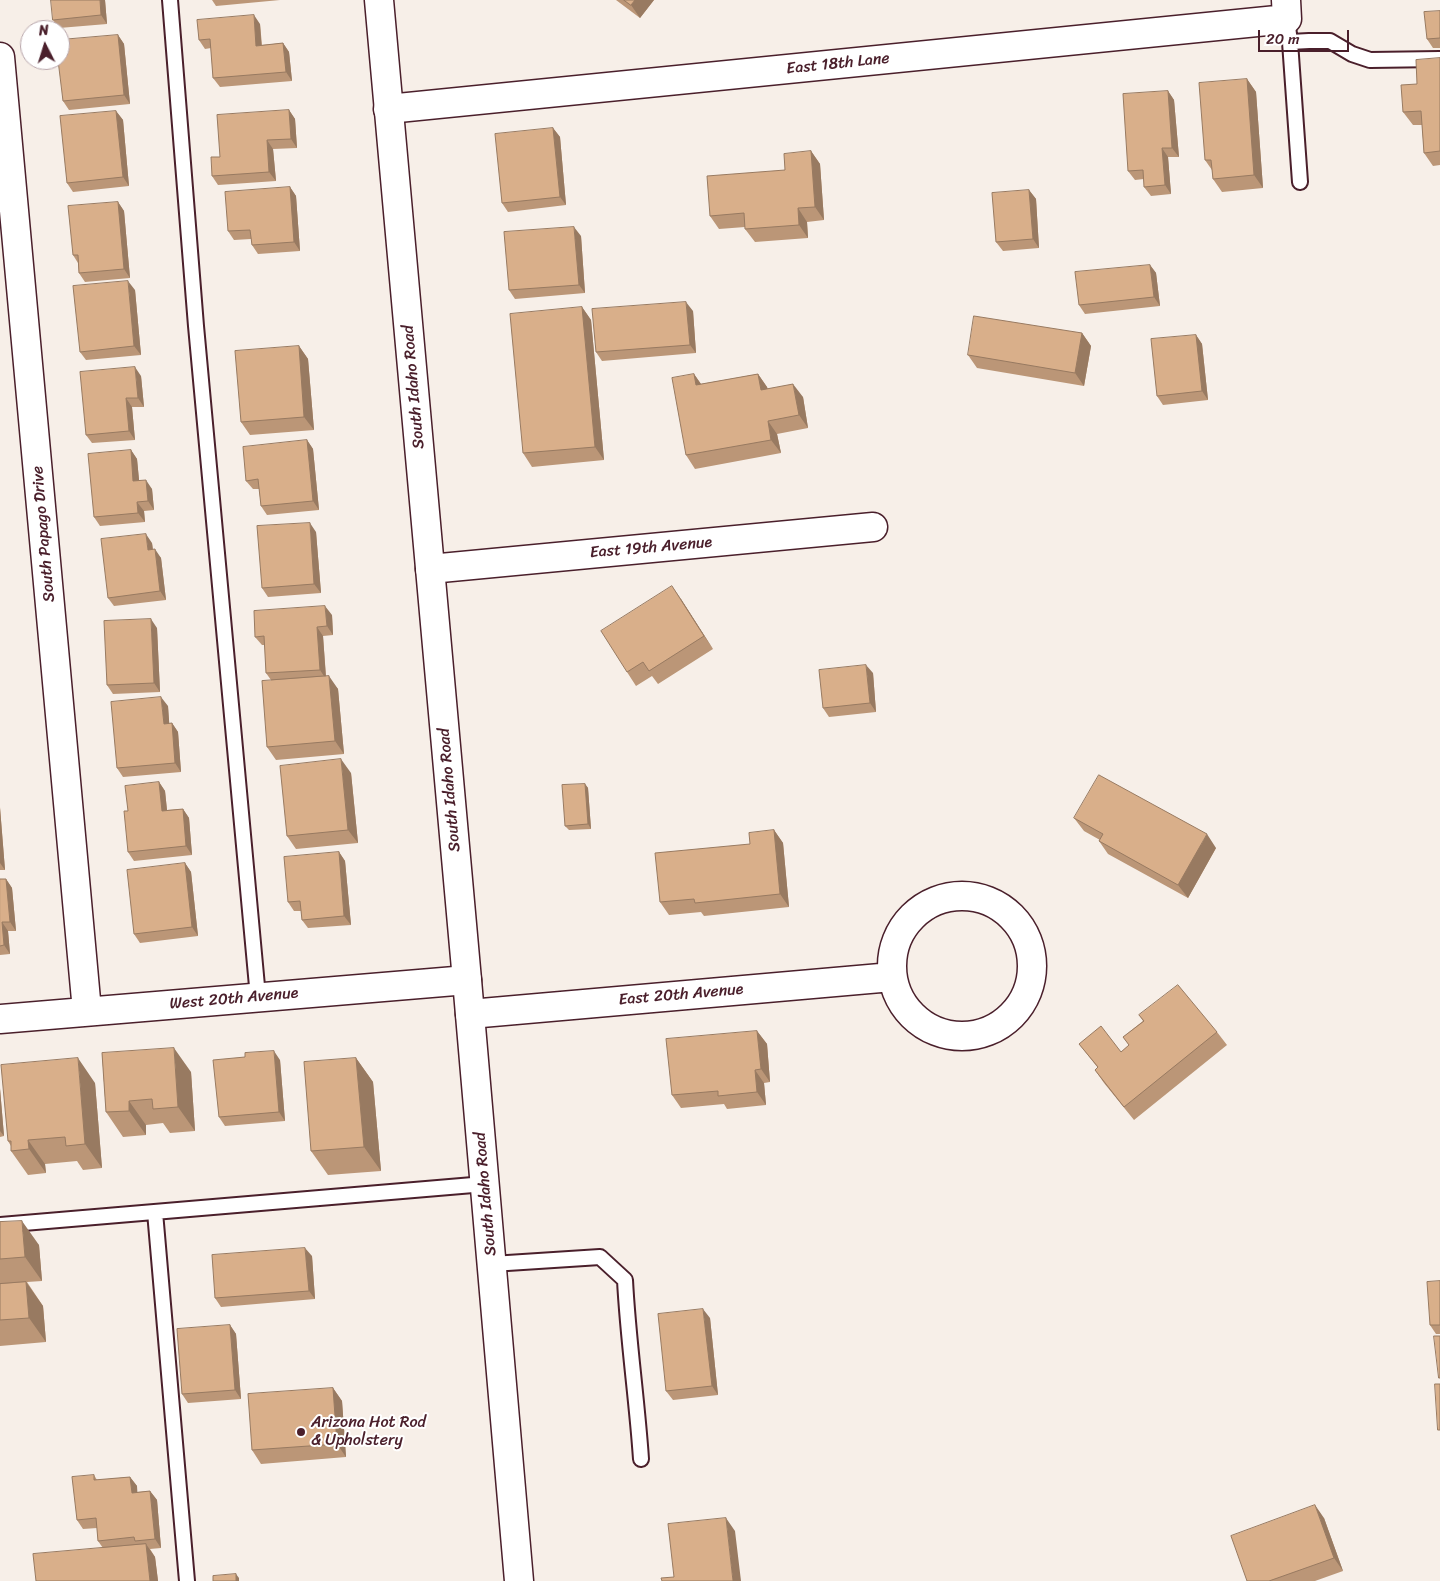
<!DOCTYPE html>
<style>
body{margin:0}
#map{position:relative;width:1440px;height:1581px;overflow:hidden;background:#f7efe8;font-family:Sriracha,sans-serif}
canvas{display:block}
.north{position:absolute;left:20px;top:20px;width:50px;height:50px;box-sizing:border-box;background:#fff;border:1px solid #b7a5aa;border-radius:50%;rotate:355deg;font-size:14px;font-weight:700;line-height:20px;text-align:center;color:#4a1f2b}
.north::after{content:'';display:block;margin:auto;width:18px;height:22px;background:#4a1f2b;clip-path:polygon(50% 0,100% 100%,50% 72%,0 100%)}
.scale{position:absolute;left:1258px;top:30px;width:91px;height:22px;box-sizing:border-box;border:2px solid #4a1f2b;border-top:0;padding-left:6px;font-size:15px;line-height:18px;white-space:nowrap;color:#4a1f2b;-webkit-text-stroke:4px #fff;paint-order:stroke}
</style>
<div id="map">
<canvas width="1440" height="1581"></canvas>
<div class="north">N</div>
<div class="scale">20 m</div>
</div>
<script>
const context = document.querySelector('canvas').getContext('2d');
context.lineJoin = 'round';
function trace(path, color, width, dash) {
  context.strokeStyle = color;
  context.lineWidth = width;
  context.lineCap = dash ? 'butt' : 'round';
  context.setLineDash(dash || []);
  context.stroke(path);
}
function fill(path, color) {
  context.fillStyle = color;
  context.fill(path, 'evenodd');
}
function label(font, color, halo, rows, align = 'center') {
  context.font = font + ' Sriracha,sans-serif';
  context.lineWidth = 4;
  context.setLineDash([]);
  context.textBaseline = 'middle';
  context.strokeStyle = halo;
  context.fillStyle = color;
  for (const [text, x, y, turn = 0] of rows) {
    context.save();
    context.translate(x, y);
    context.rotate((+turn || 0) * Math.PI / 180);
    context.textAlign = isNaN(turn) ? turn : align;
    if (halo) context.strokeText(text, 0, 0);
    context.fillText(text, 0, 0);
    context.restore();
  }
}
const service = new Path2D(`
 M170,0L196,326L258,997
 M1287,19L1290,42L1309,41H1330L1352,54L1370,60L1440,59
 M1290,42L1300,182
 M155,1212L187,1581
 M0,1225L485,1184
 M492,1264L600,1257L625,1280C628,1340 637,1399 641,1459`);
const minor = new Path2D(`
 M0,57L87,1011
 M388,109L1287,19L1286,0
 M430,569L873,527
 M892 966a70 70 0 1 1 140 0a70 70 0 1 1-140 0Z
 M470,1014L892,977
 M0,1019L467,980`);
const secondary = new Path2D(`
 M379,0L467,980L519,1581`);
trace(service, '#4a1f2b', 18);
trace(minor, '#4a1f2b', 31);
trace(secondary, '#4a1f2b', 31);
trace(service, '#fff', 14);
trace(minor, '#fff', 28);
trace(secondary, '#fff', 28);
fill(new Path2D(`
 M105,0L107,24L59,28L53,20Z
 M212,0H280L216,6Z
 M616,0H654L640,18Z
 M1440,11V48H1433L1427,39Z
 M260,24L262,45L283,43L289,52L292,81L220,87L213,78L211,48L205,49L199,40Z
 M118,35L124,44L130,104L69,110L63,101Z
 M1440,58V165L1433,166L1424,153L1422,125H1413L1403,112L1417,84Z
 M1247,79L1256,92L1263,188L1222,192L1213,179L1212,170L1205,160Z
 M1168,91L1174,100L1179,157H1168L1171,194L1151,196L1144,187V179L1135,180L1128,171Z
 M289,110L295,119L297,148L273,149L276,181L218,185L212,176L220,157Z
 M116,111L123,120L129,186L73,192L67,183Z
 M553,128L560,137L566,205L508,212L502,203Z
 M811,151L820,164L824,220L807,222L808,238L755,242L745,229V227L719,229L710,216L785,170Z
 M290,187L296,196L300,251L258,254L252,245L251,239L234,240L228,231Z
 M1029,190L1036,199L1039,248L1003,251L996,242Z
 M118,202L124,211L130,278L85,282L79,273L78,263L73,255Z
 M581,236L585,293L515,299L509,290Z
 M1150,265L1156,273L1160,306L1085,314L1079,305Z
 M135,290L141,355L86,360L80,352Z
 M582,307L591,320L604,460L532,467L523,453Z
 M693,311L696,353L602,361L596,352Z
 M1082,333L1091,346L1084,386L977,368L968,355Z
 M1196,335L1202,344L1208,400L1163,405L1157,396Z
 M299,346L308,359L314,430L250,435L241,422Z
 M694,374L701,384L758,374L767,387L768,389L803,397L808,428L777,434L781,453L695,469L686,455Z
 M141,376L144,407H132L135,440L92,443L86,435Z
 M307,440L313,449L319,510L267,515L261,506L259,489H253L246,481Z
 M131,450L137,459L139,480L152,489L154,510L144,511L145,522L100,526L94,517Z
 M316,532L321,593L268,597L262,588Z
 M152,543L153,550L161,558L166,600L114,606L108,598Z
 M681,599L713,649L658,684L652,676L636,686L627,672Z
 M332,615L333,635L323,636L326,676L338,689L344,754L276,760L267,747L271,680L266,673L265,645H262L255,637Z
 M157,628L160,692L113,694L107,685Z
 M873,673L876,712L829,717L823,708Z
 M168,706L169,724L172,723L178,732L181,772L123,777L117,768Z
 M351,773L358,843L296,849L287,836Z
 M159,782L165,791L167,810L183,809L189,818L192,855L134,861L128,852V811Z
 M585,784L588,788L591,829L569,830L565,826Z
 M0,807L5,870H0Z
 M1074,818L1216,848L1188,898L1108,854L1099,841L1100,840L1084,831Z
 M774,830L783,843L789,907L704,916L701,912L669,915L660,902L750,844Z
 M339,852L345,861L351,925L308,928L302,920L301,911H294L288,902Z
 M185,863L191,872L198,936L140,943L134,934Z
 M0,879H6L12,888L16,931H8L10,954L0,955Z
 M1139,1015L1217,1032L1227,1045L1134,1120L1104,1083L1095,1070L1098,1068L1079,1044L1121,1052L1129,1045L1123,1037L1143,1021Z
 M757,1031L767,1044L770,1082L764,1083L766,1105L727,1109L724,1104L681,1108L672,1095Z
 M102,1053L191,1072L195,1131L170,1133L163,1123L146,1125V1135L123,1137L106,1112Z
 M356,1058L373,1082L381,1171L328,1175L311,1151Z
 M280,1060L285,1121L225,1126L219,1117Z
 M95,1083L102,1168L83,1170L77,1161L45,1164L46,1173L28,1175L11,1151V1146L8,1141Z
 M0,1088L4,1136L0,1137Z
 M0,1222L39,1245L42,1281L27,1282L43,1306L46,1342L0,1346Z
 M312,1256L315,1299L221,1307L215,1298Z
 M1440,1281V1334H1436L1430,1325Z
 M710,1318L718,1395L673,1400L666,1391Z
 M230,1325L236,1334L241,1399L188,1403L182,1394Z
 M333,1388L342,1401L346,1457L261,1464L252,1450Z
 M94,1475L97,1480L130,1477L137,1486V1492L150,1491L157,1500L161,1548L150,1549L155,1557L158,1581H36L103,1548L98,1541L97,1528L83,1529L77,1520Z
 M1324,1518L1343,1571L1315,1581H1247Z`), '#bb9677');
fill(new Path2D(`
 M100,0H105L107,24L101,15Z
 M635,0H654L640,18L631,5Z
 M254,15L260,24L262,54L256,46Z
 M118,35L124,44L130,104L124,95Z
 M283,43L289,52L292,81L286,72Z
 M1247,79L1256,92L1263,188L1254,175Z
 M1168,91L1174,100L1179,157L1172,148Z
 M289,110L295,119L297,148L291,139Z
 M116,111L123,120L129,186L123,177Z
 M553,128L560,137L566,205L560,197Z
 M267,140L273,149L276,181L269,172Z
 M1162,148L1168,157L1171,194L1165,185Z
 M811,151L820,164L824,220L815,207Z
 M290,187L296,196L300,251L294,242Z
 M1029,190L1036,199L1039,248L1033,239Z
 M118,202L124,211L130,278L124,269Z
 M798,208L807,222L808,238L799,225Z
 M574,227L581,236L585,293L579,285Z
 M1150,265L1156,273L1160,306L1154,297Z
 M128,281L135,290L141,355L134,346Z
 M686,302L693,311L696,353L690,345Z
 M582,307L591,320L604,460L595,447Z
 M1082,333L1091,346L1084,386L1075,373Z
 M1196,335L1202,344L1208,400L1202,391Z
 M299,346L308,359L314,430L304,417Z
 M135,367L141,376L144,407L138,398Z
 M694,374L703,387L696,385Z
 M758,374L767,387L770,403L761,390Z
 M793,384L803,397L808,428L799,415Z
 M126,398L132,407L135,440L129,431Z
 M768,421L777,434L781,453L771,440Z
 M307,440L313,449L319,510L313,501Z
 M131,450L137,459L140,490L133,481Z
 M146,480L152,489L154,510L148,501Z
 M137,502L144,511L145,522L138,513Z
 M310,523L316,532L321,593L314,584Z
 M146,534L152,543L154,559L148,550Z
 M155,549L161,558L166,600L160,591Z
 M672,586L681,599L713,649L704,636Z
 M325,606L332,615L333,635L327,626Z
 M151,619L157,628L160,692L154,683Z
 M317,627L323,636L326,679L320,670Z
 M866,665L873,673L876,712L870,703Z
 M329,676L338,689L344,754L335,741Z
 M161,697L168,706L170,733L164,724Z
 M172,723L178,732L181,772L175,763Z
 M341,759L351,773L358,843L348,830Z
 M159,782L165,791L168,820L162,811Z
 M585,784L588,788L591,829L588,824Z
 M0,807V808L5,870L0,863Z
 M183,809L189,818L192,855L186,846Z
 M774,830L783,843L789,907L780,894Z
 M1207,834L1216,848L1188,898L1178,885Z
 M339,852L345,861L351,925L344,916Z
 M185,863L191,872L198,936L192,927Z
 M6,879L12,888L16,931L10,922Z
 M2,922L8,931L10,954L4,945Z
 M757,1031L767,1044L770,1082L761,1069Z
 M174,1048L191,1072L195,1131L178,1107Z
 M274,1051L280,1060L285,1121L279,1112Z
 M78,1058L95,1083L102,1168L85,1144Z
 M356,1058L373,1082L381,1171L364,1147Z
 M755,1070L764,1083L766,1105L757,1092Z
 M0,1088V1089L4,1136L0,1131Z
 M129,1101L146,1125V1135L129,1111Z
 M28,1140L45,1164L46,1173L29,1149Z
 M22,1221L39,1245L42,1281L25,1257Z
 M305,1248L312,1256L315,1299L309,1291Z
 M26,1282L43,1306L46,1342L29,1318Z
 M703,1309L710,1318L718,1395L712,1386Z
 M230,1325L236,1334L241,1399L235,1390Z
 M333,1388L342,1401L346,1457L337,1444Z
 M130,1477L137,1486L138,1502L132,1493Z
 M150,1491L157,1500L161,1548L155,1539Z
 M1315,1505L1324,1518L1343,1571L1334,1558Z
 M726,1518L735,1531L741,1581H733Z
 M146,1544L155,1557L158,1581H150Z
 M236,1574L239,1578V1581H236Z`), '#987a61');
const building = new Path2D(`
 M51,0H100L101,15L53,20Z
 M624,0H635L631,5Z
 M1440,11V38L1427,39L1424,12Z
 M254,15L256,46L283,43L286,72L213,78L210,39L199,40L197,20Z
 M118,35L124,95L63,101L58,60H60V40Z
 M1440,58V151L1424,153L1421,111L1403,112L1401,85L1417,84L1416,60Z
 M1247,79L1254,175L1213,179L1211,160H1205L1199,83Z
 M1168,91L1172,148H1162L1165,185L1144,187L1143,170L1128,171L1123,94Z
 M289,110L291,139L267,140L269,172L212,176L211,157H220L217,115Z
 M116,111L123,177L67,183L60,116Z
 M553,128L560,197L502,203L495,134Z
 M811,151L815,207L798,208L799,225L745,229L744,213L710,216L707,176L785,170L784,154Z
 M290,187L294,242L252,245L250,230L228,231L225,192Z
 M1029,190L1033,239L996,242L992,193Z
 M118,202L124,269L79,273L78,255H73L68,206Z
 M574,227L579,285L509,290L504,232Z
 M1150,265L1154,297L1079,305L1075,272Z
 M128,281L134,346L80,352L73,286Z
 M686,302L690,345L596,352L592,309Z
 M582,307L595,447L523,453L510,314Z
 M974,316L1082,333L1075,373L968,355Z
 M1196,335L1202,391L1157,396L1151,339Z
 M299,346L304,417L241,422L235,351Z
 M135,367L138,398H126L129,431L86,435L80,372Z
 M694,374L696,385L758,374L761,390L793,384L799,415L768,421L771,440L686,455L672,378Z
 M307,440L313,501L261,506L258,479L246,481L243,447Z
 M131,450L133,481L146,480L148,501L137,502L138,513L94,517L88,454Z
 M310,523L314,584L262,588L257,526Z
 M146,534L148,550L155,549L160,591L108,598L101,539Z
 M672,586L704,636L649,671L643,662L627,672L601,631Z
 M325,606L327,626L317,627L320,670L266,673L264,636L255,637L254,611Z
 M151,619L154,683L107,685L104,621Z
 M866,665L870,703L823,708L819,670Z
 M329,676L335,741L267,747L262,681Z
 M161,697L164,724L172,723L175,763L117,768L111,702Z
 M341,759L348,830L287,836L280,766Z
 M1099,775L1207,834L1178,885L1099,841L1103,834L1074,818Z
 M159,782L162,811L183,809L186,846L128,852L124,811H128L125,786Z
 M585,784L588,824L565,826L562,785Z
 M774,830L780,894L695,903L694,899L660,902L655,853L750,844L749,833Z
 M339,852L344,916L302,920L300,901L288,902L284,857Z
 M185,863L192,927L134,934L127,870Z
 M0,879H6L10,922H2L4,945L0,946Z
 M1178,985L1217,1032L1124,1107L1095,1070L1098,1067L1079,1044L1101,1026L1121,1052L1129,1045L1123,1037L1144,1021L1139,1015Z
 M757,1031L761,1069L755,1070L757,1092L718,1096V1091L672,1095L666,1039Z
 M174,1048L178,1107L153,1109L152,1099L129,1101V1111L106,1112L102,1053Z
 M274,1051L279,1112L219,1117L213,1060L245,1057V1053Z
 M78,1058L85,1144L66,1146L65,1137L28,1140L29,1149L11,1151V1141H8L1,1065Z
 M356,1058L364,1147L311,1151L304,1062Z
 M22,1221L25,1257L0,1259V1222Z
 M305,1248L309,1291L215,1298L212,1255Z
 M1440,1281V1325H1430L1427,1282Z
 M26,1282L29,1318L0,1320V1284Z
 M703,1309L712,1386L666,1391L658,1314Z
 M230,1325L235,1390L182,1394L177,1329Z
 M1434,1336H1440V1378H1439Z
 M1435,1384H1440V1430H1438Z
 M333,1388L337,1444L252,1450L248,1394Z
 M94,1475V1480L130,1477L132,1493L150,1491L155,1539L135,1541L134,1537L98,1541L96,1518L77,1520L72,1477Z
 M1315,1505L1334,1558L1269,1581H1247L1231,1536Z
 M726,1518L733,1581H662L661,1578L674,1577L668,1524Z
 M146,1544L150,1581H36L33,1554Z
 M236,1574V1581H213V1576Z`);
fill(building, '#d9af8a');
trace(building, '#987a61', 1);
for (const [x, y, r, color] of [
 [301,1432,5,"#4a1f2b"]
]) {
  const dot = new Path2D();
  dot.arc(x, y, r, 0, 2 * Math.PI);
  context.fillStyle = color;
  context.fill(dot);
  trace(dot, '#fff', 2);
}
label('16px', '#4a1f2b', '#fff', [
 ["East 18th Lane",838,64,-6],
 ["South Idaho Road",414,387,-95],
 ["South Papago Drive",44,534,-95],
 ["East 19th Avenue",651,548,-5],
 ["South Idaho Road",450,790,-95],
 ["East 20th Avenue",681,995,-5],
 ["West 20th Avenue",234,999,-5],
 ["South Idaho Road",486,1194,-95]
]);
label('16px', '#4a1f2b', '#fff', [
 ["Arizona Hot Rod",311,1423],
 ["& Upholstery",311,1441]
], 'left');
</script>
